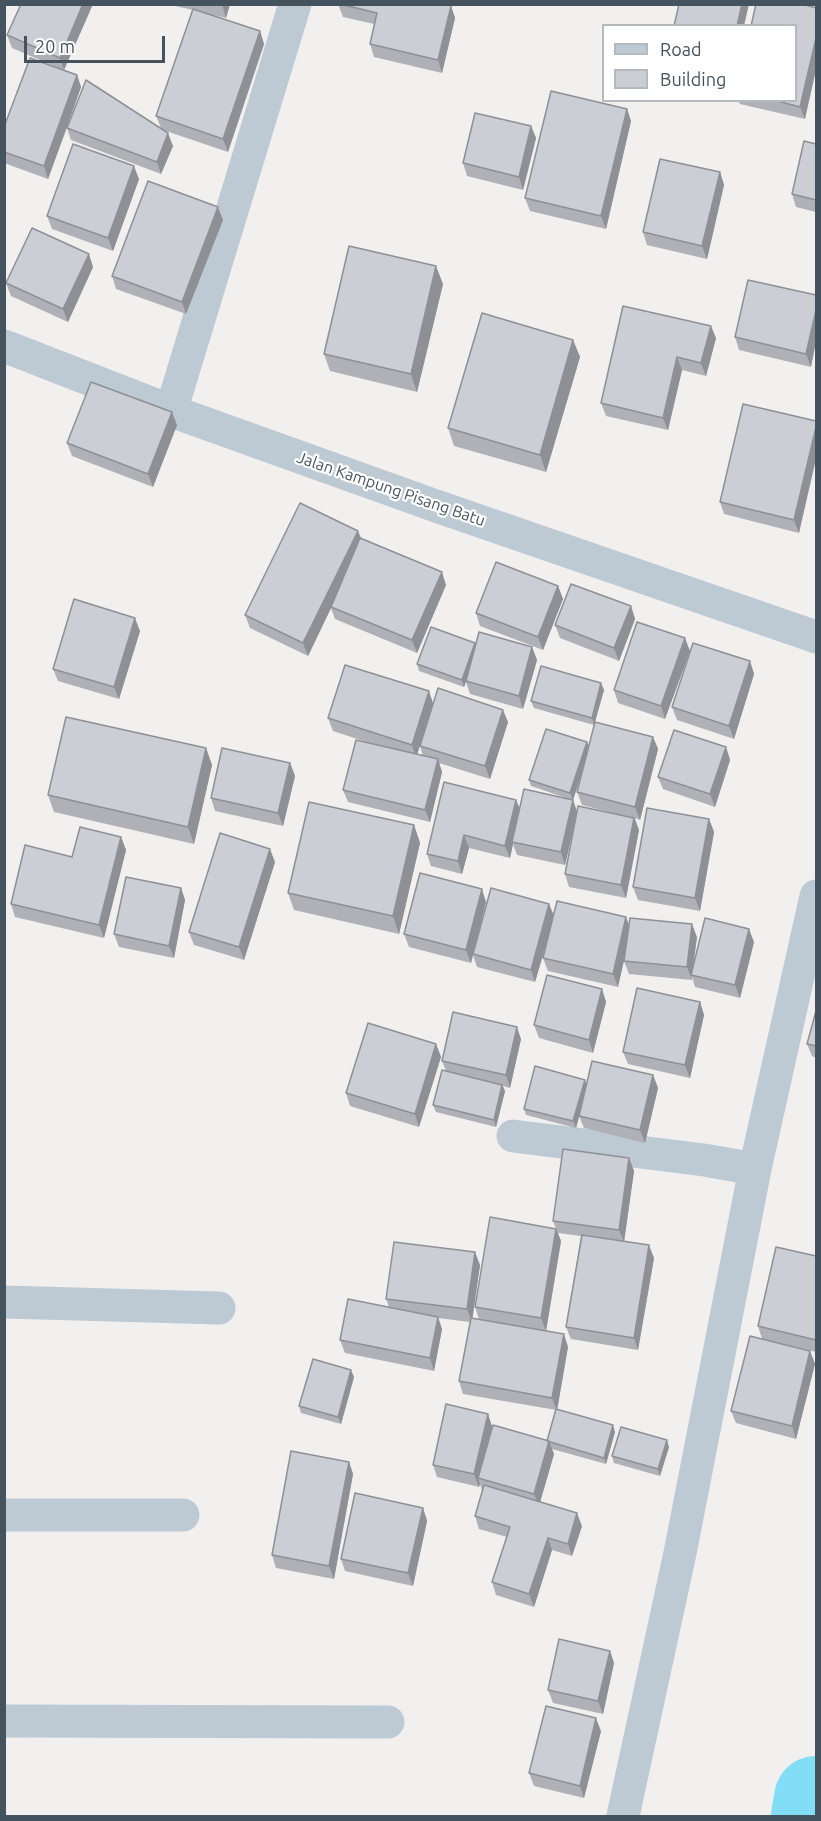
<!DOCTYPE html>
<style>
body{margin:0}
#map{position:relative;width:821px;height:1821px;overflow:hidden;background:#f2efef;font-family:Ubuntu,sans-serif}
canvas{display:block}
.frame{position:absolute;inset:0;border:6px solid #45535f;pointer-events:none}
.legend{position:absolute;left:602px;top:24px;width:195px;height:78px;box-sizing:border-box;background:#fff;border:2px solid #b5babf;margin:0;padding:8px 10px;list-style:none;font-size:18px;color:#45535f}
.legend li{display:flex;align-items:center;gap:12px;height:30px}
.legend b{width:30px;border:2px solid #b5babf}
.scale{position:absolute;left:24px;top:36px;width:141px;height:27px;box-sizing:border-box;border:3px solid #45535f;border-top:0;padding-left:8px;font-size:18px;line-height:21px;white-space:nowrap;color:#45535f;-webkit-text-stroke:4px #fff;paint-order:stroke}
</style>
<div id="map">
<canvas width="821" height="1821"></canvas>
<div class="frame"></div>
<ul class="legend">
<li><b style="height:8px;background:#becad3"></b>Road</li>
<li><b style="height:16px;background:#cbced5"></b>Building</li>
</ul>
<div class="scale">20 m</div>
</div>
<script>
const context = document.querySelector('canvas').getContext('2d');
context.lineJoin = 'round';
function trace(path, color, width, dash) {
  context.strokeStyle = color;
  context.lineWidth = width;
  context.lineCap = dash ? 'butt' : 'round';
  context.setLineDash(dash || []);
  context.stroke(path);
}
function fill(path, color) {
  context.fillStyle = color;
  context.fill(path, 'evenodd');
}
function label(font, color, halo, rows, align = 'center') {
  context.font = font + ' Ubuntu,sans-serif';
  context.lineWidth = 4.5;
  context.setLineDash([]);
  context.textBaseline = 'middle';
  context.strokeStyle = halo;
  context.fillStyle = color;
  for (const [text, x, y, turn = 0] of rows) {
    context.save();
    context.translate(x, y);
    context.rotate((+turn || 0) * Math.PI / 180);
    context.textAlign = isNaN(turn) ? turn : align;
    if (halo) context.strokeText(text, 0, 0);
    context.fillText(text, 0, 0);
    context.restore();
  }
}
trace(new Path2D(`
 M813,1816L816,1798`), '#82def6', 84);
trace(new Path2D(`
 M4,346L171,411L436,506L816,637
 M171,411L295,4
 M513,1136L704,1160L755,1169
 M4,1302L219,1308
 M4,1515H183
 M4,1721L388,1722
 M623,1816L680,1553L755,1169L816,896`), '#becad3', 33);
fill(new Path2D(`
 M93,4L64,70L77,75L81,87L69,122L161,128L156,116L193,10L175,6V4H230L226,18L205,13L260,31L264,44L228,152L163,130L173,146L161,174L71,140L67,128L48,179L4,163V127L61,69L12,48L7,35Z
 M338,4H446L451,6L455,18L442,73L374,57L370,44L374,24L343,17Z
 M816,8L805,119L740,104L738,100H795Z
 M627,109L631,121L606,229L530,211L525,198Z
 M531,126L536,138L523,190L467,176L463,163Z
 M816,144V212L796,207L792,194Z
 M720,172L724,185L707,259L647,245L643,232Z
 M139,179L113,251L52,229L47,216Z
 M223,220L186,314L116,289L112,276Z
 M93,267L68,322L11,296L6,283Z
 M443,284L417,392L330,371L324,354Z
 M816,295L811,367L739,350L735,337Z
 M623,306L716,338L706,376L682,370L668,430L606,416L601,403Z
 M573,340L580,357L546,472L454,446L448,428Z
 M816,421L799,533L724,514L720,502Z
 M177,425L153,487L72,456L67,443Z
 M358,531L361,538L446,585L417,653L335,619L331,608L308,656L250,628L245,615Z
 M558,586L563,599L543,650L480,626L476,613Z
 M631,606L635,619L619,661L560,638L555,625Z
 M140,631L119,699L58,681L53,669Z
 M476,644L532,647L537,660L523,709L470,694L466,682L464,687L419,671L417,664Z
 M690,651L665,719L618,703L614,690Z
 M750,661L754,674L734,739L677,720L672,707Z
 M601,683L604,690L595,722L653,737L658,749L640,820L635,818L639,830L626,898L569,887L565,874L574,826L565,865L517,855L513,844L510,858L469,848L462,874L431,866L427,854L516,800L520,809L572,800L531,786L529,780L587,742L589,746L594,725L534,708L531,701ZM583,768L577,792L582,805L620,815L577,812L573,800Z
 M433,703L508,722L490,779L439,763L442,772L430,822L348,802L343,790L376,745L333,731L328,718ZM420,746L423,756L417,754Z
 M726,747L730,760L715,807L663,789L658,777Z
 M206,748L212,765L194,844L54,812L48,795Z
 M290,763L295,776L283,826L215,811L211,798Z
 M709,819L714,832L700,911L638,900L633,887Z
 M414,825L420,843L399,934L294,910L288,893Z
 M121,837L126,850L104,938L15,917L11,904L72,857Z
 M275,862L244,960L194,945L189,932Z
 M181,888L185,900L174,958L119,947L114,934Z
 M486,902L476,942L549,904L554,915L629,925L697,937L693,964L754,942L740,998L695,987L692,977V980L629,974L624,961L625,953L618,987L548,971L543,958L550,932L535,982L477,967L473,955L471,963L409,947L404,934Z
 M602,989L606,1002L593,1053L539,1038L534,1025Z
 M700,1002L704,1015L690,1078L628,1064L623,1052Z
 M816,1011V1058L812,1056L807,1044Z
 M521,1039L510,1088L503,1086L505,1091L496,1127L436,1112L433,1105L446,1071L442,1061Z
 M436,1044L441,1057L419,1127L350,1106L346,1093Z
 M653,1075L658,1088L645,1143L584,1128L579,1116L581,1110L576,1128L526,1115L524,1109L587,1085Z
 M629,1158L634,1171L624,1242L654,1258L638,1350L571,1339L566,1327L581,1236L558,1233L561,1241L546,1331L568,1347L557,1409L615,1432L606,1464L552,1449L554,1454L540,1502L582,1526L572,1556L552,1550L534,1607L496,1595L492,1582L507,1537L479,1529L475,1516L482,1491L480,1484L479,1487L437,1477L433,1465L488,1414L492,1426L547,1441L556,1410L463,1394L459,1381L470,1322L438,1318L442,1329L434,1371L345,1353L340,1340L389,1307L386,1299L480,1265L472,1318L479,1319L475,1307L556,1229L553,1221Z
 M816,1256V1352L773,1341L810,1351L815,1364L796,1439L736,1423L731,1411L762,1339L758,1326Z
 M354,1377L341,1424L301,1413L299,1406Z
 M669,1447L660,1476L614,1463L612,1456Z
 M349,1462L353,1474L334,1579L276,1568L272,1555Z
 M423,1508L427,1521L413,1586L345,1571L341,1559Z
 M610,1651L614,1663L603,1714L553,1703L548,1690Z
 M601,1731L584,1798L534,1786L529,1773Z`), '#afb1b7');
fill(new Path2D(`
 M83,4H93L64,70L60,58Z
 M222,4H230L226,18L222,5Z
 M742,4H749L744,26H737Z
 M451,6L455,18L442,73L438,60Z
 M260,31L264,44L228,152L223,139Z
 M816,38V70L805,119L800,107Z
 M77,75L81,87L48,179L44,166Z
 M627,109L631,121L606,229L601,216Z
 M531,126L536,138L523,190L519,177Z
 M168,133L173,146L161,174L157,162Z
 M134,166L139,179L113,251L108,238Z
 M720,172L724,185L707,259L702,246Z
 M218,207L223,220L186,314L182,302Z
 M89,254L93,267L68,322L63,309Z
 M436,266L443,284L417,392L411,374Z
 M816,310V342L811,367L806,354Z
 M711,326L716,338L706,376L701,363Z
 M573,340L580,357L546,472L540,455Z
 M677,357L682,370L668,430L663,418Z
 M172,412L177,425L153,487L148,474Z
 M816,427V459L799,533L794,520Z
 M358,531L363,544L331,607V608L308,656L303,643Z
 M442,572L446,585L417,653L412,640Z
 M558,586L563,599L543,650L538,637Z
 M631,606L635,619L619,661L614,648Z
 M135,618L140,631L119,699L114,687Z
 M685,638L690,651L665,719L661,706Z
 M475,643L477,649L464,687L462,680Z
 M532,647L537,660L523,709L519,696Z
 M750,661L754,674L734,739L729,726Z
 M601,683L604,690L594,725L592,718Z
 M429,691L433,703L416,758L412,745Z
 M503,710L508,722L490,779L485,766Z
 M653,737L658,749L640,820L635,807Z
 M587,742L590,749L573,800L570,793Z
 M726,747L730,760L715,807L710,794Z
 M206,748L212,765L194,844L188,827Z
 M438,759L442,772L430,822L425,810Z
 M290,763L295,776L283,826L278,813Z
 M516,800L521,812L512,842L513,844L510,858L505,846Z
 M573,800L577,812L565,865L561,852Z
 M634,818L639,830L626,898L621,885Z
 M709,819L714,832L700,911L695,898Z
 M414,825L420,843L399,934L393,916Z
 M464,835L469,848L462,874L458,861Z
 M121,837L126,850L104,938L99,925Z
 M270,849L275,862L244,960L239,947Z
 M181,888L185,900L174,958L169,946Z
 M482,889L486,902L471,963L466,950Z
 M549,904L554,917L535,982L531,970Z
 M626,917L631,930L618,987L613,974Z
 M692,924L697,937L692,975H691L692,980L687,967Z
 M749,929L754,942L740,998L735,985Z
 M602,989L606,1002L593,1053L589,1040Z
 M700,1002L704,1015L690,1078L685,1065Z
 M517,1027L521,1039L510,1088L506,1075Z
 M436,1044L441,1057L419,1127L415,1114Z
 M653,1075L658,1088L645,1143L640,1130Z
 M585,1080L587,1087L576,1128L573,1121Z
 M502,1085L505,1091L496,1127L494,1120Z
 M629,1158L634,1171L624,1242L619,1230Z
 M556,1229L561,1241L546,1331L541,1318Z
 M649,1245L654,1258L638,1350L634,1338Z
 M475,1252L480,1265L472,1322L467,1309Z
 M438,1317L442,1329L434,1371L430,1358Z
 M564,1334L568,1347L557,1411L552,1398Z
 M810,1351L815,1364L796,1439L792,1426Z
 M351,1370L354,1377L341,1424L338,1417Z
 M488,1414L492,1427L478,1478L480,1484L479,1487L474,1474Z
 M613,1425L615,1432L606,1464L604,1458Z
 M667,1440L669,1447L660,1476L658,1469Z
 M549,1441L554,1454L539,1506L534,1494Z
 M349,1462L353,1474L334,1579L329,1566Z
 M423,1508L427,1521L413,1586L408,1573Z
 M577,1513L582,1526L572,1556L568,1544Z
 M548,1538L552,1550L534,1607L529,1594Z
 M610,1651L614,1663L603,1714L598,1701Z
 M596,1718L601,1731L584,1798L580,1786Z`), '#8e9095');
const building = new Path2D(`
 M21,4H83L60,58L7,35Z
 M340,4H446L451,6L438,60L370,44L377,13Z
 M679,4H742L737,26H674Z
 M756,4H802L816,8V38L800,107L774,100H795V26H751Z
 M193,9L260,31L223,139L156,116Z
 M30,58L77,75L44,166L4,152V127Z
 M86,80L168,133L157,162L67,128Z
 M551,91L627,109L601,216L525,198Z
 M475,113L531,126L519,177L463,163Z
 M804,141L816,144V200L792,194Z
 M73,144L134,166L108,238L47,216Z
 M660,159L720,172L702,246L643,232Z
 M148,181L218,207L182,302L112,276Z
 M32,228L89,254L63,309L6,283Z
 M349,246L436,266L411,374L324,354Z
 M748,280L816,295V310L806,354L735,337Z
 M623,306L711,326L701,363L677,357L663,418L601,403Z
 M482,313L573,340L540,455L448,428Z
 M91,382L172,412L148,474L67,443Z
 M743,404L816,421V427L794,520L720,502Z
 M300,503L358,531L303,643L245,615Z
 M360,538L442,572L412,640L331,607Z
 M496,562L558,586L538,637L476,613Z
 M571,584L631,606L614,648L555,625Z
 M74,599L135,618L114,687L53,669Z
 M637,622L685,638L661,706L614,690Z
 M431,627L475,643L462,680L417,664Z
 M479,632L532,647L519,696L466,681Z
 M693,643L750,661L729,726L672,707Z
 M345,665L429,691L412,745L328,718Z
 M541,666L601,683L592,718L531,701Z
 M438,688L503,710L485,766L420,746Z
 M66,717L206,748L188,827L48,795Z
 M595,722L653,737L635,807L577,792Z
 M546,729L587,742L570,793L529,780Z
 M674,730L726,747L710,794L658,777Z
 M356,740L438,759L425,810L343,790Z
 M222,748L290,763L278,813L211,798Z
 M444,782L516,800L505,846L464,835L458,861L427,854Z
 M524,789L573,800L561,852L512,842Z
 M309,802L414,825L393,916L288,893Z
 M578,806L634,818L621,885L565,874Z
 M647,808L709,819L695,898L633,887Z
 M80,827L121,837L99,925L11,904L25,845L72,857Z
 M220,833L270,849L239,947L189,932Z
 M420,873L482,889L466,950L404,934Z
 M126,877L181,888L169,946L114,934Z
 M491,888L549,904L531,970L473,954Z
 M557,901L626,917L613,974L543,958Z
 M630,918L692,924L687,967L624,961Z
 M705,918L749,929L735,985L691,975Z
 M547,975L602,989L589,1040L534,1025Z
 M637,988L700,1002L685,1065L623,1052Z
 M816,1011V1046L807,1044Z
 M453,1012L517,1027L506,1075L442,1061Z
 M368,1023L436,1044L415,1114L346,1093Z
 M592,1061L653,1075L640,1130L579,1116Z
 M535,1066L585,1080L573,1121L524,1109Z
 M442,1070L502,1085L494,1120L433,1105Z
 M563,1149L629,1158L619,1230L553,1221Z
 M490,1217L556,1229L541,1318L475,1307Z
 M582,1235L649,1245L634,1338L566,1327Z
 M394,1242L475,1252L467,1309L386,1299Z
 M776,1247L816,1256V1340L758,1326Z
 M348,1299L438,1317L430,1358L340,1340Z
 M471,1318L564,1334L552,1398L459,1381Z
 M750,1336L810,1351L792,1426L731,1411Z
 M313,1359L351,1370L338,1417L299,1406Z
 M446,1404L488,1414L474,1474L433,1465Z
 M556,1409L613,1425L604,1458L547,1441Z
 M493,1425L549,1441L534,1494L478,1478Z
 M621,1427L667,1440L658,1469L612,1456Z
 M291,1451L349,1462L329,1566L272,1555Z
 M484,1485L577,1513L568,1544L548,1538L529,1594L492,1582L510,1527L475,1516Z
 M355,1493L423,1508L408,1573L341,1559Z
 M559,1639L610,1651L598,1701L548,1690Z
 M546,1706L596,1718L580,1786L529,1773Z`);
fill(building, '#cbced5');
trace(building, '#8e9095', 1.5);
label('16px', '#45535f', '#fff', [
 ["Jalan Kampung Pisang Batu",391,489,19]
]);
</script>
